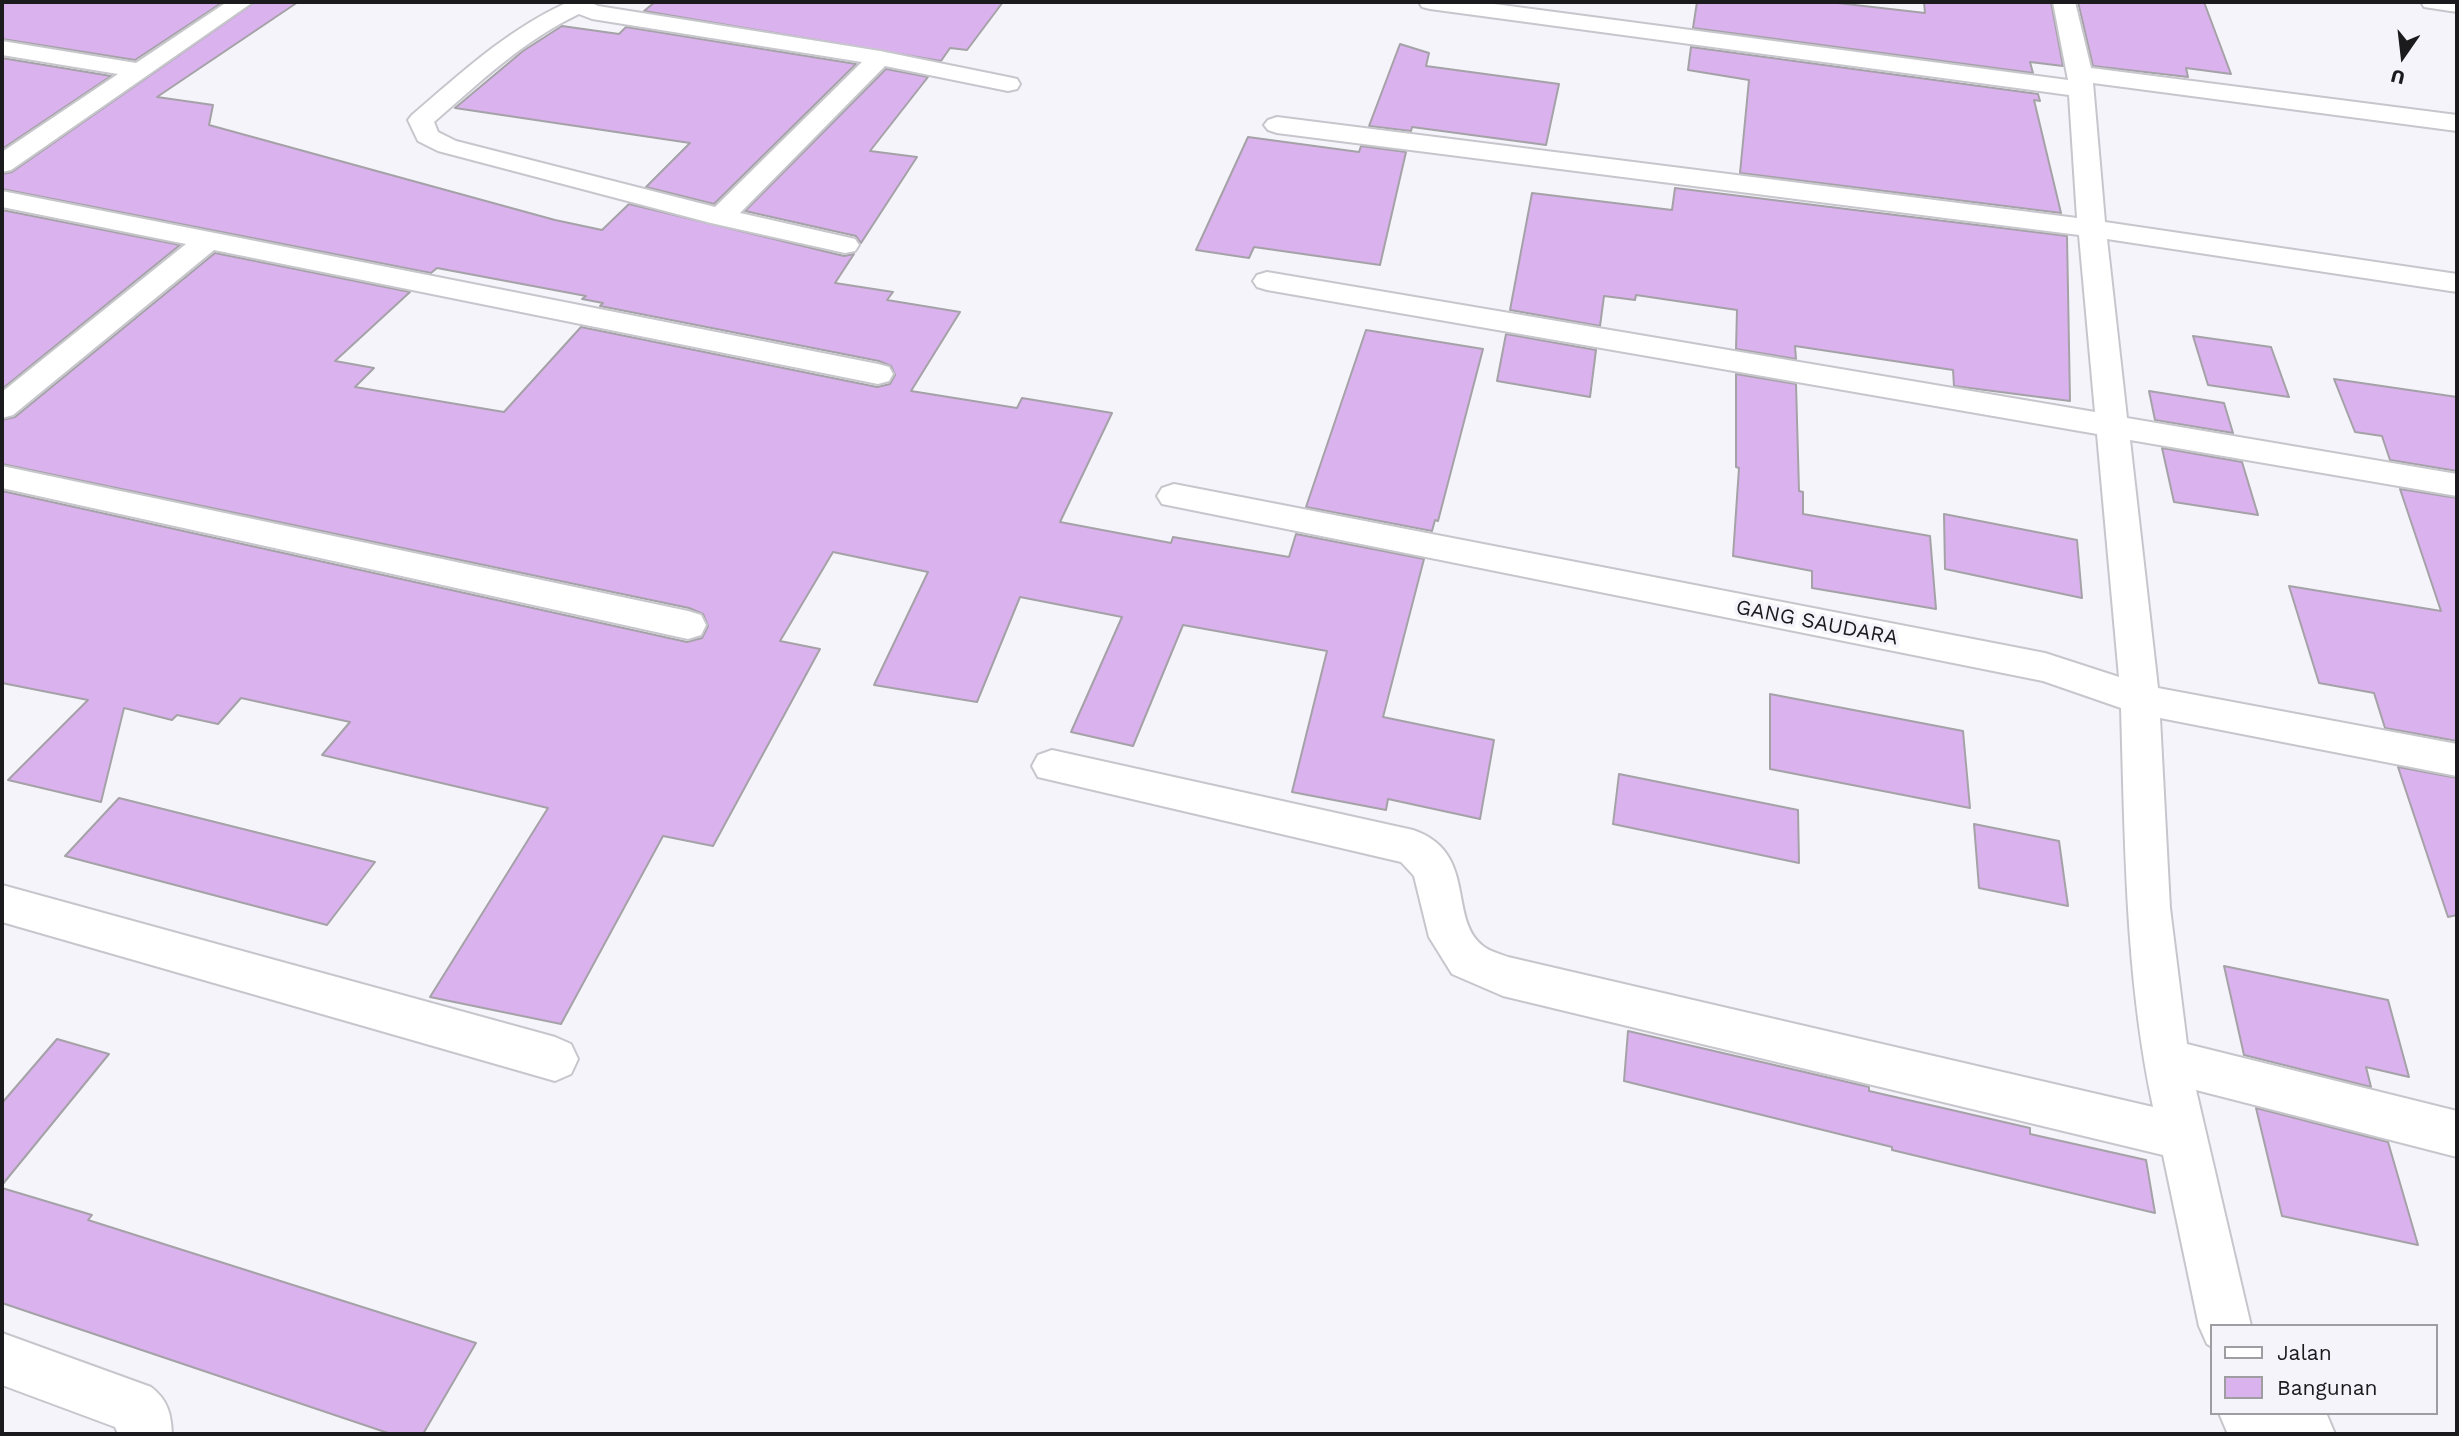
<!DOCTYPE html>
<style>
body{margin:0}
#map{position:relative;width:2459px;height:1436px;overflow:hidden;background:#f5f4fb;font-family:"Work Sans",sans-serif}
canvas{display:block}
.frame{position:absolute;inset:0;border:4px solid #1b1b1d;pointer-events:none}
.legend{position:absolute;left:2210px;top:1324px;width:228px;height:91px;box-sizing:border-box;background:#f5f4fb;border:2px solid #9e9da2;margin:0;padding:9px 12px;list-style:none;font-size:21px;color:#1b1b1d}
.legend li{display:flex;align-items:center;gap:14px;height:35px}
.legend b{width:35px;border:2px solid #9e9da2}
.north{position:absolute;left:2368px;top:21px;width:70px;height:70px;-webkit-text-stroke:5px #f5f4fb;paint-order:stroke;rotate:194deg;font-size:19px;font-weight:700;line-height:28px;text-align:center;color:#1b1b1d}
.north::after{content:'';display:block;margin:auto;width:24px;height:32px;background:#1b1b1d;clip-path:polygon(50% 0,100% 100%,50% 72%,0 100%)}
</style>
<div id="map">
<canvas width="2459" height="1436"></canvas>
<div class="frame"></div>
<ul class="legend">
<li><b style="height:9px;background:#fff"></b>Jalan</li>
<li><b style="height:19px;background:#dab2ee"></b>Bangunan</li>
</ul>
<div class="north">U</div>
</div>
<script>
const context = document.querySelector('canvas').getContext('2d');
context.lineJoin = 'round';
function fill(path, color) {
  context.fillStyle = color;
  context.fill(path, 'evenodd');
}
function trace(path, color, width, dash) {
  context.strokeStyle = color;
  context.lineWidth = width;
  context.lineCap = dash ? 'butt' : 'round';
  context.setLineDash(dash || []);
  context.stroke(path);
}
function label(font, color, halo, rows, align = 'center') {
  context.font = font + ' "Work Sans",sans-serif';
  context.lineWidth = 7;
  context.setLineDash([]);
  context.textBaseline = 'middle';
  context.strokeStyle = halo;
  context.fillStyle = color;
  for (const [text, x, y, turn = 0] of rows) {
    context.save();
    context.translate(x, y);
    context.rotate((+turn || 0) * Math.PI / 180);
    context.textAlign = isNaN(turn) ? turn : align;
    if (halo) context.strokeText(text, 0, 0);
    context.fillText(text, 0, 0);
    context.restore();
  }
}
const building = new Path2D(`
 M2,2H223L135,60L2,39Z
 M255,2H298L157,97L213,105L209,125L555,220L602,230L629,204L844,256L854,254L835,283L893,292L887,300L960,312L911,391L1017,408L1022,398L1112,413L1060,522L1171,543L1173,537L1289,557L1296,534L1424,559L1383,717L1494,740L1480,819L1388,799L1386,810L1292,792L1327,651L1183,625L1133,746L1071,732L1122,617L1020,597L977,702L874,685L928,572L833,552L780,641L820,649L713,846L663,836L561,1024L430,997L548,808L322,755L350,722L241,698L218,724L177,715L172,720L124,708L101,802L8,780L88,700L2,683V491L687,642L702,638L708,626L703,614L689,608L2,464V420L15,417L215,253L410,292L335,361L374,368L355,387L504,412L581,327L877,387L890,384L895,375L891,366L879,361L600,306L603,303L582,299L586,296L437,268L431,273L2,189V174L12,172Z
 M655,2H1003L967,50L950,48L941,61L644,11Z
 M1697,2H1829L1925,13L1924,2H2051L2063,66L2030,62L2033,73L1693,28Z
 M2078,2H2204L2231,74L2186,68L2188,77L2093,66Z
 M562,26L619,34L626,27L856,64L714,204L646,187L690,143L455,108L523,51Z
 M1400,44L1429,53L1426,66L1559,84L1546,145L1412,127L1411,131L1369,126Z
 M1691,47L2038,94L2040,101L2034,100L2061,213L1740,173L1749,80L1688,70Z
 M2,58L111,76L2,149Z
 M886,69L928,77L870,151L917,157L861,243L856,236L745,211Z
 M1248,137L1359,152L1361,146L1406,152L1380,265L1254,247L1249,258L1196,250Z
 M1675,188L2067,236L2070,401L1954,386L1953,370L1795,346L1796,359L1736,349L1737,310L1636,295L1635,300L1604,296L1600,326L1510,310L1532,193L1672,210Z
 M2,210L180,245L2,389Z
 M1366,330L1483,349L1438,521L1435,520L1432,531L1306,507Z
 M1506,334L1596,350L1590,397L1497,381Z
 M2193,336L2271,347L2289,397L2208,385Z
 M1736,374L1796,384L1799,491L1803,492V514L1930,536L1936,609L1812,588V571L1733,556L1739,468L1736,467Z
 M2334,379L2457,397V471L2390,460L2382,436L2355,432Z
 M2149,391L2224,403L2233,433L2155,420Z
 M2162,448L2242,462L2258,515L2174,502Z
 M2400,489L2457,498V741L2385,728L2374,693L2319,683L2289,586L2441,611Z
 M1944,514L2077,540L2082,598L1945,569Z
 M1770,694L1963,731L1970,808L1770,769Z
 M2398,767L2457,778V915L2448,917Z
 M1619,774L1798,810L1799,863L1613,824Z
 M119,798L375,862L327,925L65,856Z
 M1974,824L2059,841L2068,906L1979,888Z
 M2224,966L2388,1000L2409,1077L2366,1067L2371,1087L2244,1055Z
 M1628,1031L1869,1087V1091L2030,1128V1134L2146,1160L2155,1213L1892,1150V1147L1624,1081Z
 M57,1039L109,1054L2,1185V1103Z
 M2256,1108L2388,1142L2418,1245L2282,1216Z
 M2,1188L92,1215L88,1220L476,1343L423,1434H391L2,1303Z`);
fill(building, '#dab2ee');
trace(building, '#a5a2a7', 2);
const minor = new Path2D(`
 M227,2H253L11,170L2,172V152L118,74L2,55V41L136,63Z
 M563,2H590L598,6L880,51L1008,77L1017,79L1020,84L1017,89L1008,91L885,66L740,213L855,239L859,245L855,251L845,253L711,223L438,151L418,141L408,120L412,115C460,74 506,31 564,4ZM579,14L592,19L862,62L715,207L456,141L438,132L434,122C480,82 524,40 579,14Z
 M1419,2H1479L2068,80L2053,2H2075L2091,68L2457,115V131L2093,83L2105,222L2457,274V292L2107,239L2127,418L2457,474V496L2130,440L2158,688L2457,744V776L2160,718L2170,908L2187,1044L2457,1111V1157L2196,1090L2251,1326H2212V1347L2207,1344L2199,1326L2163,1155L1503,996L1452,974L1429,937L1414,876L1401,862L1038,777L1032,766L1038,755L1052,750L1413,830C1478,852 1447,918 1483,946C1489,951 1500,954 1508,957L2153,1107C2125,976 2125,841 2121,708L2043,681L1162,504L1157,496L1162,488L1174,484L2045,653L2119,677L2097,434L1267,290L1257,287L1253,281L1257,275L1267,272L2095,412L2079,235L1277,133L1268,130L1264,125L1268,120L1277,117L2077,218L2069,95L1430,9L1422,7Z
 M2421,2H2457V12L2424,7Z
 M2,191L878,364L889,367L893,374L889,381L878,384L214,250L13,415L2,418V392L186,244L2,207Z
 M2,466L688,611L701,615L706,625L701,635L688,639L2,488Z
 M2,885L555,1037L571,1044L578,1059L571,1074L555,1081L2,922Z
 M2,1333L151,1387C168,1400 171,1414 172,1434H118L115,1427L2,1385Z
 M2219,1413H2323L2327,1415L2335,1434H2232L2227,1432Z`);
trace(minor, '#c7c6cc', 4);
fill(minor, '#fff');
label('21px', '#1b1b1d', '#f5f4fb', [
 ["GANG SAUDARA",1817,623,11]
]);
</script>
